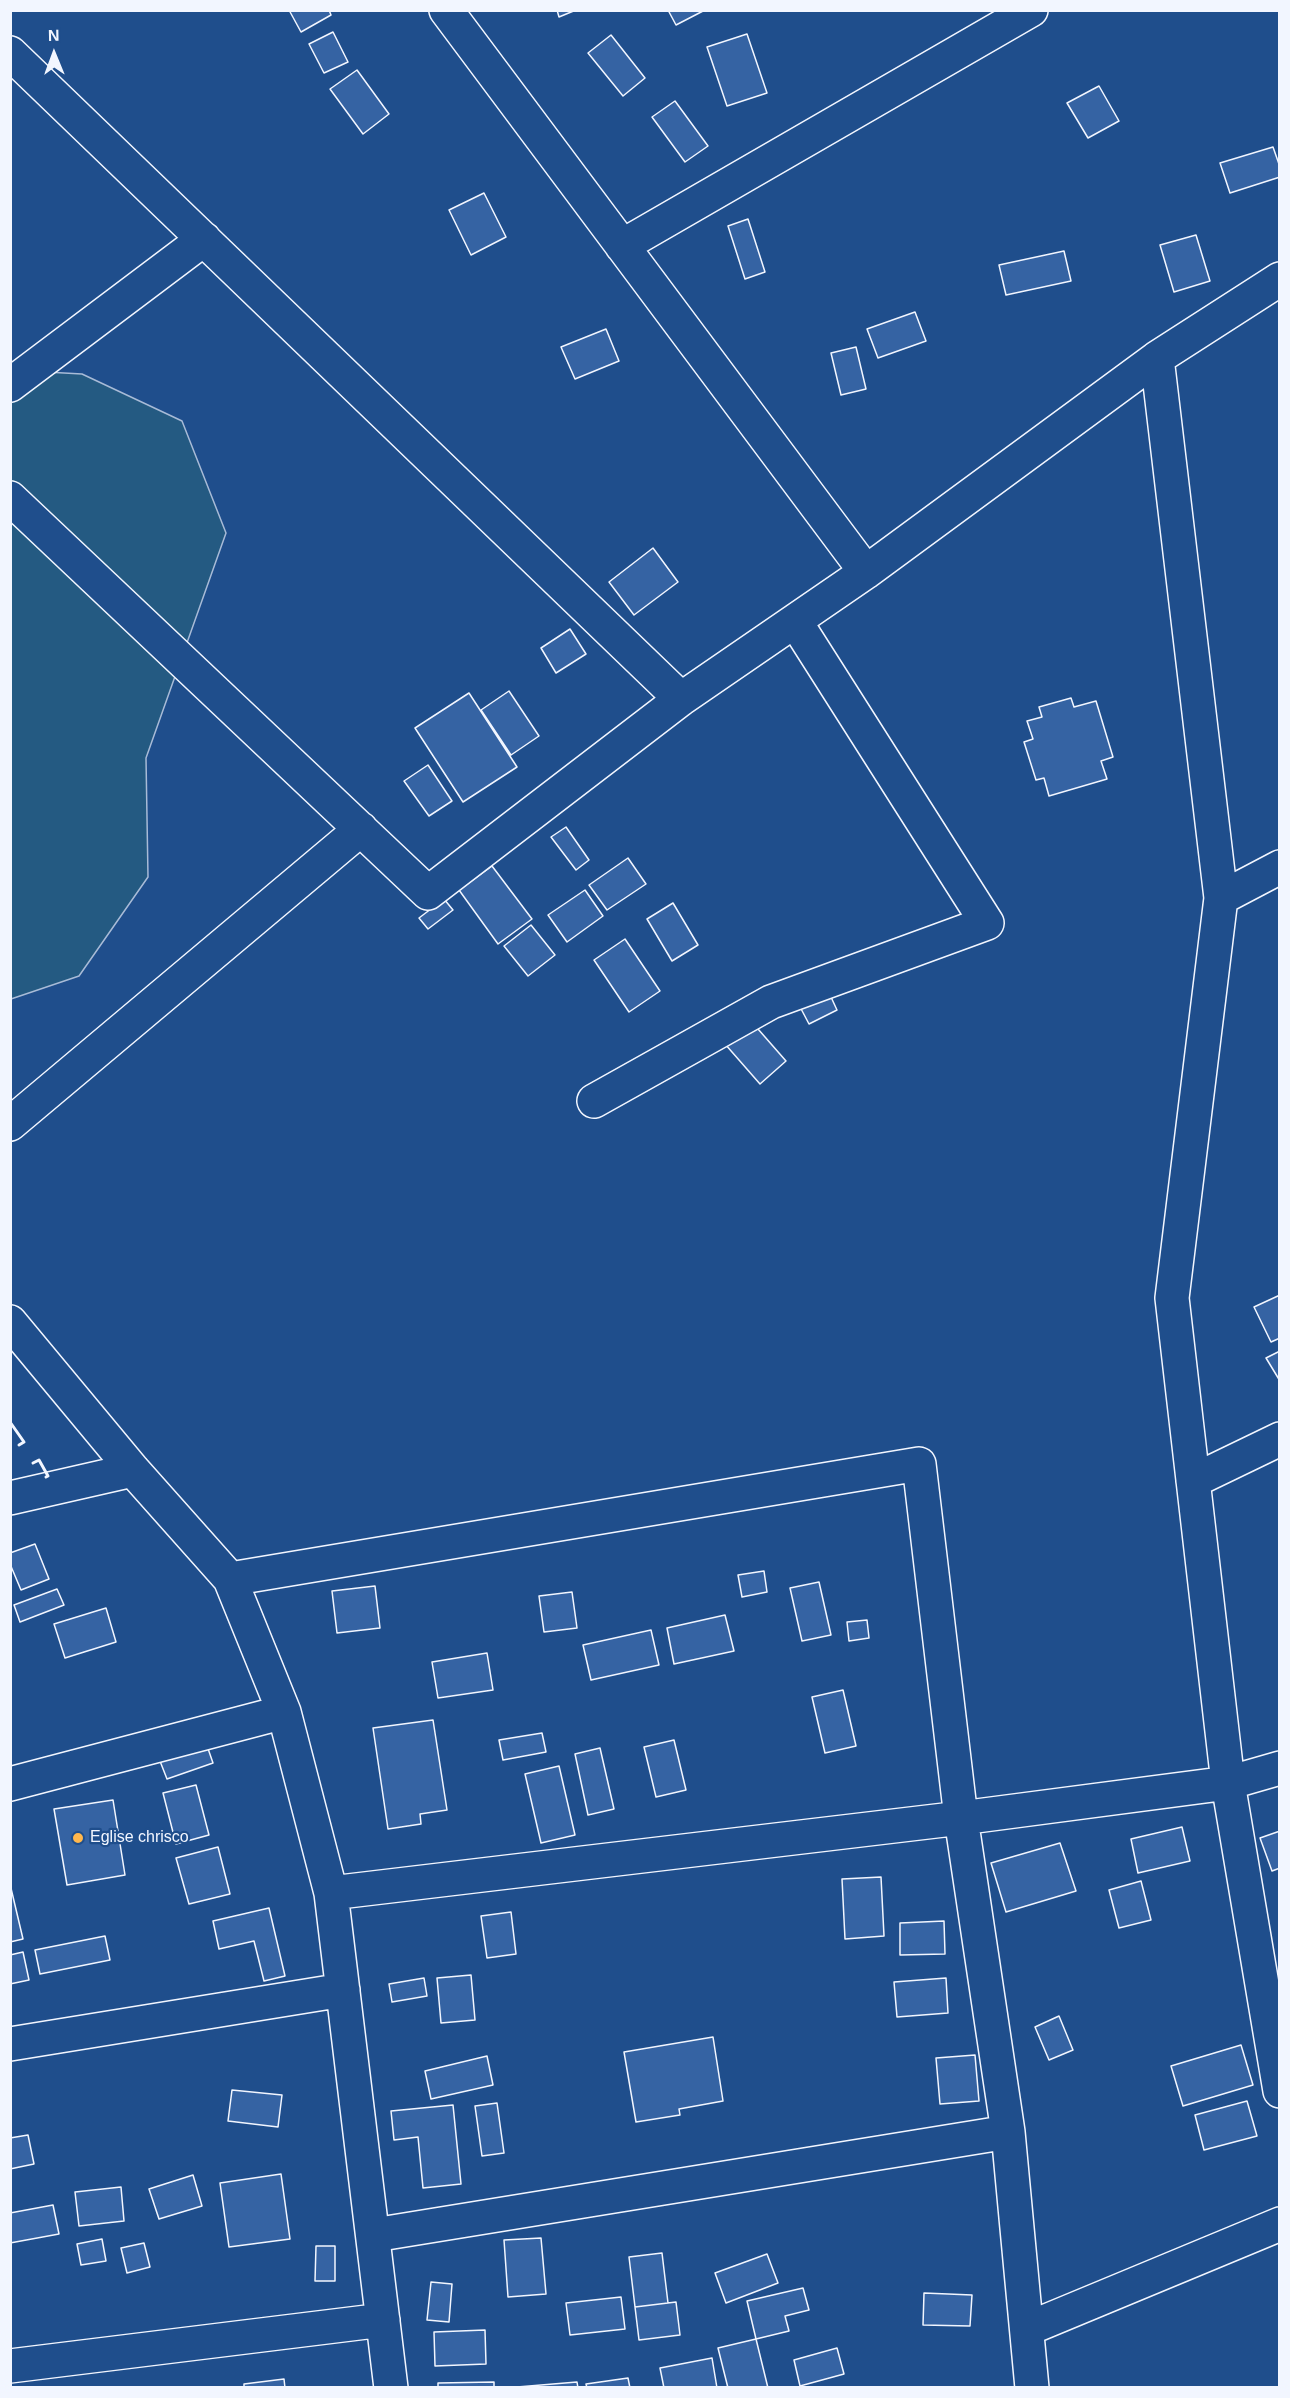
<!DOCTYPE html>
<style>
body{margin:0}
#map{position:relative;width:1290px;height:2398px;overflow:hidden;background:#1f4e8c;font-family:Helvetica,sans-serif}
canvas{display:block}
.frame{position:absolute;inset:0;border:12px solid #f2f6ff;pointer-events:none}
.north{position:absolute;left:24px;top:24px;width:60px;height:60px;-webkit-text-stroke:4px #1f4e8c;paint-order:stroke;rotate:359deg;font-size:16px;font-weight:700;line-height:24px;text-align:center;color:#f2f6ff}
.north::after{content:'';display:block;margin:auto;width:21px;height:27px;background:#f2f6ff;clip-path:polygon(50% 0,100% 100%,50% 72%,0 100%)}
</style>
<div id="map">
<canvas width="1290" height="2398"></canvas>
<div class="frame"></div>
<div class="north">N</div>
</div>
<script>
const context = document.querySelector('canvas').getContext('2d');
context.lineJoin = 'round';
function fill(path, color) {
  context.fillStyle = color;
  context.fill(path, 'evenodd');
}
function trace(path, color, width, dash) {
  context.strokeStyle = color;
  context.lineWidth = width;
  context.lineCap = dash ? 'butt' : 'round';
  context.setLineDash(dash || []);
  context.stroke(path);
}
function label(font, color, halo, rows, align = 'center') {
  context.font = font + ' Helvetica,sans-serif';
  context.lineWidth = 4.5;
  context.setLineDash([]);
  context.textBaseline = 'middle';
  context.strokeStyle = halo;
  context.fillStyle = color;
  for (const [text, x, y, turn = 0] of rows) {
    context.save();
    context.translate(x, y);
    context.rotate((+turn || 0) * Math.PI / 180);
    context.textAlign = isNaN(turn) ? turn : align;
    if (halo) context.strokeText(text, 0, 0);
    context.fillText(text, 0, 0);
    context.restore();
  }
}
const green = new Path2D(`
 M10,370L82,374L182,421L226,533L146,758L148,877L79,976L11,999Z`);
fill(green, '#245a82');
trace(green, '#a8bbd7', 1.5);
const building = new Path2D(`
 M289,10H329L331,15L301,32Z
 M557,10H576L559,17Z
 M668,10H705L676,25Z
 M333,32L348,62L324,73L309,44Z
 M747,34L767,93L727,106L707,47Z
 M611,35L645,78L623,96L588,53Z
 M357,70L389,114L363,134L330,89Z
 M1099,86L1119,121L1088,138L1067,103Z
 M675,101L708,146L685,162L652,117Z
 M1273,147L1280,167V177L1230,193L1220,163Z
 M484,193L506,237L471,255L449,210Z
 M748,219L765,272L745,279L728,226Z
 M1196,235L1210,281L1174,292L1160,245Z
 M1064,251L1071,281L1006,295L999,265Z
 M915,312L926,341L878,358L867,329Z
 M606,329L619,361L575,379L561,347Z
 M856,347L866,389L841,395L831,353Z
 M653,548L678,582L634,615L609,582Z
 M570,629L586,654L556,673L541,648Z
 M509,691L539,736L511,755L481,710Z
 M469,693L517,767L463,802L415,728Z
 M1071,698L1074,707L1096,701L1113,757L1101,761L1107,779L1049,796L1044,778L1036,780L1024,742L1033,739L1027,721L1042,717L1039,707Z
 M428,765L452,801L429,816L404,781Z
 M566,827L589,860L576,870L551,837Z
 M628,858L646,884L607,910L589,885Z
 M492,866L532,919L498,944L459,890Z
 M585,890L603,916L567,942L548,915Z
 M444,899L453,910L428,929L419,918Z
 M673,903L698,945L672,961L647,919Z
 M531,925L555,955L528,976L504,946Z
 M625,939L660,991L629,1012L594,960Z
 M818,969L837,1010L809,1024L788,984Z
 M751,1021L786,1061L760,1084L725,1044Z
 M1280,1295V1338L1271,1342L1254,1307Z
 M1280,1351V1381L1266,1358Z
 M35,1544L49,1579L21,1590L10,1564V1553Z
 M764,1571L767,1592L742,1597L738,1575Z
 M819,1582L831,1635L802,1641L790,1588Z
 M375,1586L380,1628L337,1633L332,1591Z
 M57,1589L64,1605L20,1622L14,1605Z
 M572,1592L577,1628L544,1632L539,1596Z
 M106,1608L116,1642L65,1658L54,1624Z
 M725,1615L734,1651L674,1664L667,1628Z
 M867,1620L869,1638L849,1641L847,1622Z
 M651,1630L659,1665L591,1680L583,1645Z
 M487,1653L493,1690L438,1698L432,1662Z
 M843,1690L856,1746L825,1753L812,1697Z
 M433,1720L447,1810L420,1814L421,1824L388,1829L373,1728Z
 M542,1733L546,1752L503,1760L499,1740Z
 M205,1740L213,1763L167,1779L158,1756Z
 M674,1740L686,1790L656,1797L644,1747Z
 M600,1748L614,1809L588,1815L575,1754Z
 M559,1766L575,1835L541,1843L525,1774Z
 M196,1785L209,1835L176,1844L163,1793Z
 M113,1800L125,1875L67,1885L54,1809Z
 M1182,1827L1190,1861L1138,1873L1131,1839Z
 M1280,1831V1868L1272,1871L1260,1838Z
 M1060,1843L1076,1891L1006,1912L991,1863Z
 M218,1847L230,1894L189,1904L176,1858Z
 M881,1877L884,1936L845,1939L842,1879Z
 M1141,1881L1151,1920L1119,1928L1109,1890Z
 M10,1884L23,1939L10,1942Z
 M269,1908L285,1976L264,1981L254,1941L219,1949L213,1921Z
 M511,1912L516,1954L487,1958L481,1916Z
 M944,1921L945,1954L900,1955V1923Z
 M105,1936L110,1960L40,1974L35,1950Z
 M23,1952L29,1980L10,1984V1955Z
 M471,1975L475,2020L441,2023L437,1978Z
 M424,1978L427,1996L392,2002L389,1984Z
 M946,1978L948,2013L897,2017L894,1982Z
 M1059,2016L1073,2050L1049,2060L1035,2027Z
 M713,2037L723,2101L679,2109L680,2115L636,2122L624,2052Z
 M1241,2045L1253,2085L1183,2106L1171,2066Z
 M975,2055L979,2101L940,2104L936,2058Z
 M487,2056L493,2085L431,2099L425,2071Z
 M232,2090L282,2095L278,2127L228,2121Z
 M1247,2101L1257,2136L1204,2150L1195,2115Z
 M497,2103L504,2153L482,2156L475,2106Z
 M453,2105L461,2184L423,2188L418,2137L394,2140L391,2111Z
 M28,2135L34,2164L10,2169V2138Z
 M281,2174L290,2239L229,2247L220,2183Z
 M193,2175L202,2206L159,2219L149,2189Z
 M121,2187L124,2221L79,2226L75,2192Z
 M53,2205L59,2234L10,2243V2213Z
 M541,2238L546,2294L508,2297L504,2240Z
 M102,2239L106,2261L81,2265L77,2244Z
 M144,2243L150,2267L127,2273L121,2248Z
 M316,2246H335V2281H315Z
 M662,2253L668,2303L635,2307L629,2257Z
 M767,2254L778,2283L726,2303L715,2273Z
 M431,2282L452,2284L449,2322L427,2320Z
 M803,2288L809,2310L785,2316L789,2331L756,2339L747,2301Z
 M924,2293L972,2295L970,2326L923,2325Z
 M621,2297L625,2329L570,2335L566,2303Z
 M676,2302L680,2335L639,2340L635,2307Z
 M485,2330L486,2364L435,2366L434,2332Z
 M756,2339L768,2388H728L718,2348Z
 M837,2348L844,2374L800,2386L794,2360Z
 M712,2358L717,2388H664L660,2368Z
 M628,2378L630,2388H587L586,2384Z
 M284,2379L285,2388H244V2384Z
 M494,2382V2388H438V2383Z
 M577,2382L578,2388H517V2387Z`);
fill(building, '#3563a3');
trace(building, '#f2f6ff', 1.5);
const minor = new Path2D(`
 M446,10L866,572
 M10,53L681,699
 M622,246L1031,10
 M1157,358L1221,898L1172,1298L1228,1783L1280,2091
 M10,385L204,239
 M10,498L428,893L681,699L866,572L1157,358L1280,279
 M1221,898L1280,867
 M594,1101L771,1002L987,923L795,621
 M10,1124L361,829
 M10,1322L133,1470L230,1579L284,1712L331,1893L391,2388
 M1193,1481L1280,1439
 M10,1498L133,1470
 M230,1579L919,1464L961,1818L1008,2132L1032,2388
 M10,1784L284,1712
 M331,1893L961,1818L1228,1783L1280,1768
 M10,2044L343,1990
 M374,2235L1008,2132
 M1027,2329L1280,2224
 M10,2366L383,2320`);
trace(minor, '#f2f6ff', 36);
trace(minor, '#1f4e8c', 33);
trace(new Path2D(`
 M10,1422L24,1442L19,1445
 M33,1463L39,1460L48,1476L46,1477`), '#f2f6ff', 3);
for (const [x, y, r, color] of [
 [78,1838,6,"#ffb74d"]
]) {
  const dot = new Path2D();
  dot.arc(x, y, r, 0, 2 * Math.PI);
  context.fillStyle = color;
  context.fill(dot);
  trace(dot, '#1f4e8c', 2);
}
label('16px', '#f2f6ff', '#1f4e8c', [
 ["Eglise chrisco",90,1838]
], 'left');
</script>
